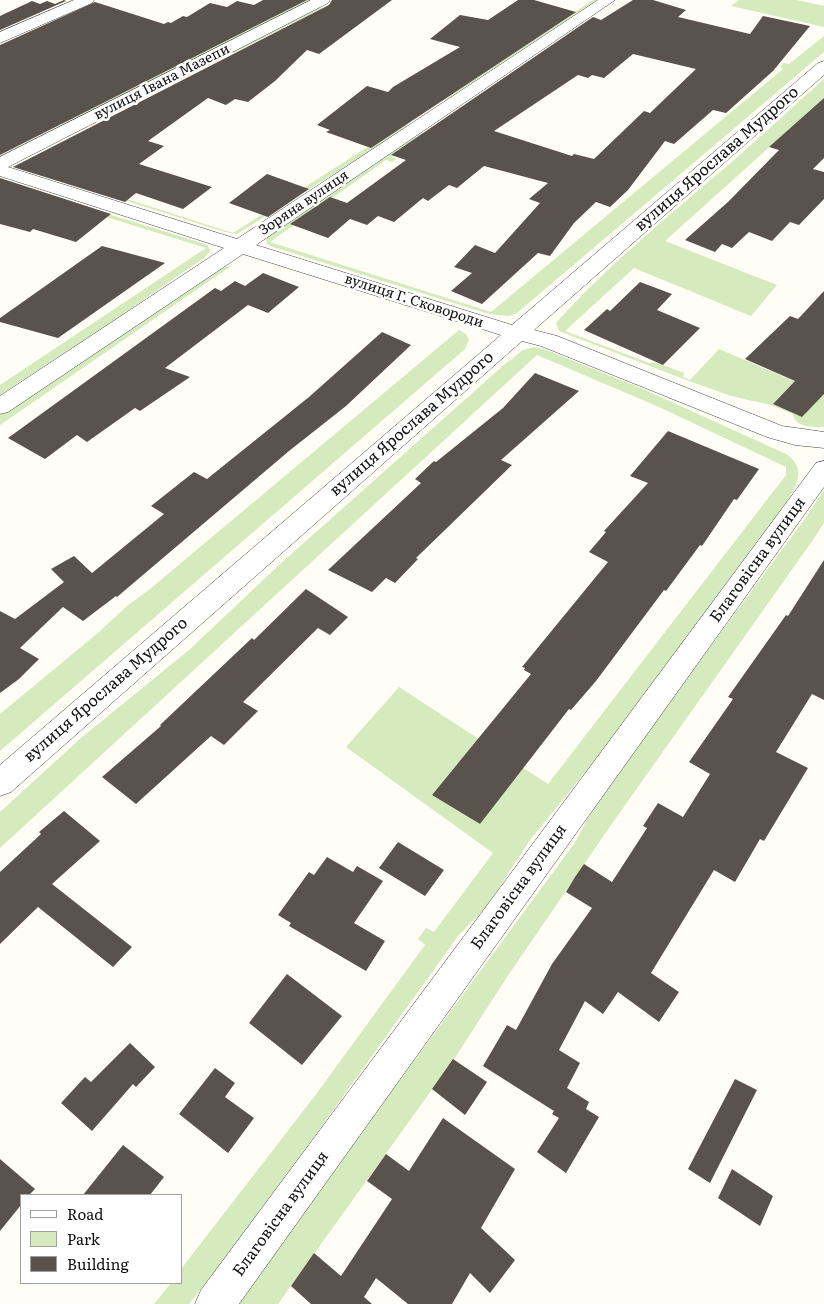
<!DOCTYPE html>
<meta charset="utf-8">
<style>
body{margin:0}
#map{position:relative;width:824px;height:1304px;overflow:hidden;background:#fffdf5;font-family:Literata,serif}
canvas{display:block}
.legend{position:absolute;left:20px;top:1194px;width:162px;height:90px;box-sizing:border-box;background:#fff;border:1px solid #a0a0a0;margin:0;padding:6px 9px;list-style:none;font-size:15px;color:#111}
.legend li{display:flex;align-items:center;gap:10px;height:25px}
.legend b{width:25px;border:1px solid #a0a0a0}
</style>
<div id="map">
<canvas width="824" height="1304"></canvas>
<ul class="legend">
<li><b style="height:6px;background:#fff"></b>Road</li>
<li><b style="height:14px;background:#d5ebbd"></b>Park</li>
<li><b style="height:14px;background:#5a524d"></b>Building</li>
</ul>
</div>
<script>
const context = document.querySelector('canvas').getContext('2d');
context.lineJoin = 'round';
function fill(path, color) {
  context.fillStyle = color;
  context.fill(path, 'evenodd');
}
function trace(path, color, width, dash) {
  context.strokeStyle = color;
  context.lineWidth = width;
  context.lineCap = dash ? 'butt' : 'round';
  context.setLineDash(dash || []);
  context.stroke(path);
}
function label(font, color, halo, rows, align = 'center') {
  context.font = font + ' Literata,serif';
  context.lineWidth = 5;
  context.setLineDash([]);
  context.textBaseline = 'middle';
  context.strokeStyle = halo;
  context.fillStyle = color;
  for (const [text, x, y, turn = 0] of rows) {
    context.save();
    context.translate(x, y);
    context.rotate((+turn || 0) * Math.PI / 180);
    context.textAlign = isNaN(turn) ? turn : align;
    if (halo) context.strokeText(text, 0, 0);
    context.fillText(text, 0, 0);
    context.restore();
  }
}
fill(new Path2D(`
 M304,0H311L72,122L57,124Z
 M593,0H597L447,99L441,101Z
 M739,0H796L824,6V27L731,6Z
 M319,7L323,8L179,81L178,79Z
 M824,36V52L517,313L509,316L489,314L273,247L267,244L266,238L419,134H423L391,156L396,159L392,162L386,160L270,242L491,312L783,69L780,67L784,63L789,64Z
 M824,79V98L665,241L777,285L751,316L634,268L565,331L649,363H658L684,373L683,377L690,380L719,349L824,394V427C813,427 795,428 793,414L771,405L731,396L689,381L559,331L556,323C609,264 672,213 733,161C764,134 793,106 824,79ZM790,386L819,398L803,416L773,404Z
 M413,118L406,126L388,140L237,234L225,232L16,166L18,164L233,233Z
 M0,181L183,237L208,245L210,251L205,257L116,319L0,395V385L206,248L0,184Z
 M231,266L0,425V415L214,270Z
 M459,330L466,334L469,340L465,349L0,751V714L99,632L127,606L150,589Z
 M535,347L544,349L643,389L786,454C808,469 796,487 785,505L596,759L530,840L487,906L458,936L235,1247L189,1304H154L171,1283H181V1269L314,1097L425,945L418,939L426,928L434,932L493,853L346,747L399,687L548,784L786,475V467L659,407L537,355L0,848V812L81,738L189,650L279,565L505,364L523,350ZM457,764L471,772L498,800L480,824L432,795Z
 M824,490V523L810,544L611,825L509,974L456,1056L278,1304H237L349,1149L574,844L600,796L804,520Z`), '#d5ebbd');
fill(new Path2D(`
 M64,0L66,1L0,30V16L32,1L40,4L47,1L55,4Z
 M263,0H307L0,155V45L95,2L164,24L168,22L171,23L183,16L187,17L210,3L227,7L237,1L254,5Z
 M332,0H392L319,54L307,50L275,81L248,102L235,99L226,105L208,98L148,141L164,146L139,164L212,187L183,209L136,193L125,202L13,167L329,5Z
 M518,0H534L576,12L371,148L326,132L330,130L317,125L367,86L388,92L393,87L460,47L430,39L460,15L488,20Z
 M633,0H653L686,10L678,17L750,34L763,16L810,26L773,71L726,113L713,110L674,144L665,141L628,190L610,207L596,202L574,223L550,256L538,253L482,304L451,291L472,273L454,267L475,245L495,253L540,203L529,199L548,183L484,166L457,188L449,185L428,201L423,198L394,222L378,216L367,225L350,219L328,238L290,224L330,197L347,203L406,160L391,155L593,17L601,20ZM633,54L696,69L650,113L644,111L594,159L574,154L572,156L494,131L578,75L588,78L592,75L604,78Z
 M824,98V158L813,169L824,172V199L799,225L790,222L772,241L749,232L732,248L722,244L715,252L685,240L728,202L779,150L769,147Z
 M267,174L309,189L268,217L229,203Z
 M0,178L111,214L76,242L33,229L30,232L0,224Z
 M102,246L165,263L58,338L0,322V318Z
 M263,273L299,287L268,313L248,305L165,368L190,377L140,411L135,408L87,442L77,435L45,459L8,438L215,288L221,291L235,281L245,286Z
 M640,282L672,294L657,310L700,328L663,365L584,330L607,309L610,311Z
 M824,291V394L802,417L773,404L795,381L745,359L790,316L798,319Z
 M382,332L411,345L346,406L289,451L117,597L116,596L83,621L63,607L20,648L39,659L19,679L0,693V611L15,619L64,582L51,569L74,556L92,573L164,514L151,506L194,472L207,479L309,397Z
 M535,373L579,391L501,460L512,465L416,558L418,559L395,583L386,578L372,592L328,570L421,483L415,479L434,461L436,462L503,408Z
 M668,431L759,469L737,500L734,499L702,546L700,545L666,591L664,590L596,681L571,710L569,709L480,824L432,795L531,674L524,670L525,668L522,667L608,562L589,552L606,532L604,531L648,483L630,476Z
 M824,560V700L812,694L776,752L808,768L764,841L760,839L735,882L714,870L651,973L679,992L659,1022L618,992L603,1014L585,1001L559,1050L580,1063L567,1088L589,1102L586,1109L599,1117L566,1173L537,1152L559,1118L552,1114L554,1111L483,1066L507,1025L516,1030L552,964L592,908L566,892L575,877L584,864L612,882L647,828L643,826L658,803L683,817L710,774L689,762L733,699L728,697L786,615L788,616Z
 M306,589L348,617L330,635L318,628L243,702L258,711L224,745L211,736L136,804L102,777L161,726L160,725L252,638L254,640Z
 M64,811L100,841L52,884L132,947L113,967L38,907L0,944V872L41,834L39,832Z
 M398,842L444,870L425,896L379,868Z
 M327,857L353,872L357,866L383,881L354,923L385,941L366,971L289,926L291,923L278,915L309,872L314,875Z
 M287,974L342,1016L302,1065L249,1023Z
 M130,1043L155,1067L136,1087L133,1084L92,1131L61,1103L85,1077L91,1082Z
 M453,1059L487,1082L465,1115L432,1089Z
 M215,1068L235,1083L225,1097L254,1118L228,1153L179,1114Z
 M735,1079L757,1090L710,1183L688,1169Z
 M443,1118L515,1169L481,1228L515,1260L490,1293L470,1273L452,1304H408L376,1278L364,1297L372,1304H311L291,1286L314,1253L341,1276L392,1199L367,1181L386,1154L409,1171Z
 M123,1145L164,1177L150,1195H83Z
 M0,1159L35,1189L29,1195H21V1205L0,1231Z
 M732,1169L773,1196L760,1226L718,1198Z`), '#5a524d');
const minor = new Path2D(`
 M74,0H94L92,3L0,43V32Z
 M311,0H330L328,3L8,167L237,239L598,0H615L256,245L512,325L818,63L824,61V75L534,330L557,336L782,426L824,432V448L795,445L767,437L541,346L522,341L11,792L0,796V765L501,335L243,254L8,412L0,414V396L224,248L0,176V157Z
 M824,461V487L239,1304H195L201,1290L816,463Z`);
trace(minor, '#444', 1);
fill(minor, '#fff');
label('14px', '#111', '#fff', [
 ["вулиця Івана Мазепи",162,82,-27],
 ["Зоряна вулиця",304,203,-34],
 ["вулиця Г. Сковороди",414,301,18]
]);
label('16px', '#111', '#fff', [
 ["вулиця Ярослава Мудрого",717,159,-41],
 ["вулиця Ярослава Мудрого",412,424,-41],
 ["Благовісна вулиця",758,560,-54],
 ["вулиця Ярослава Мудрого",106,690,-41],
 ["Благовісна вулиця",519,887,-54],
 ["Благовісна вулиця",281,1214,-54]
]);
</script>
